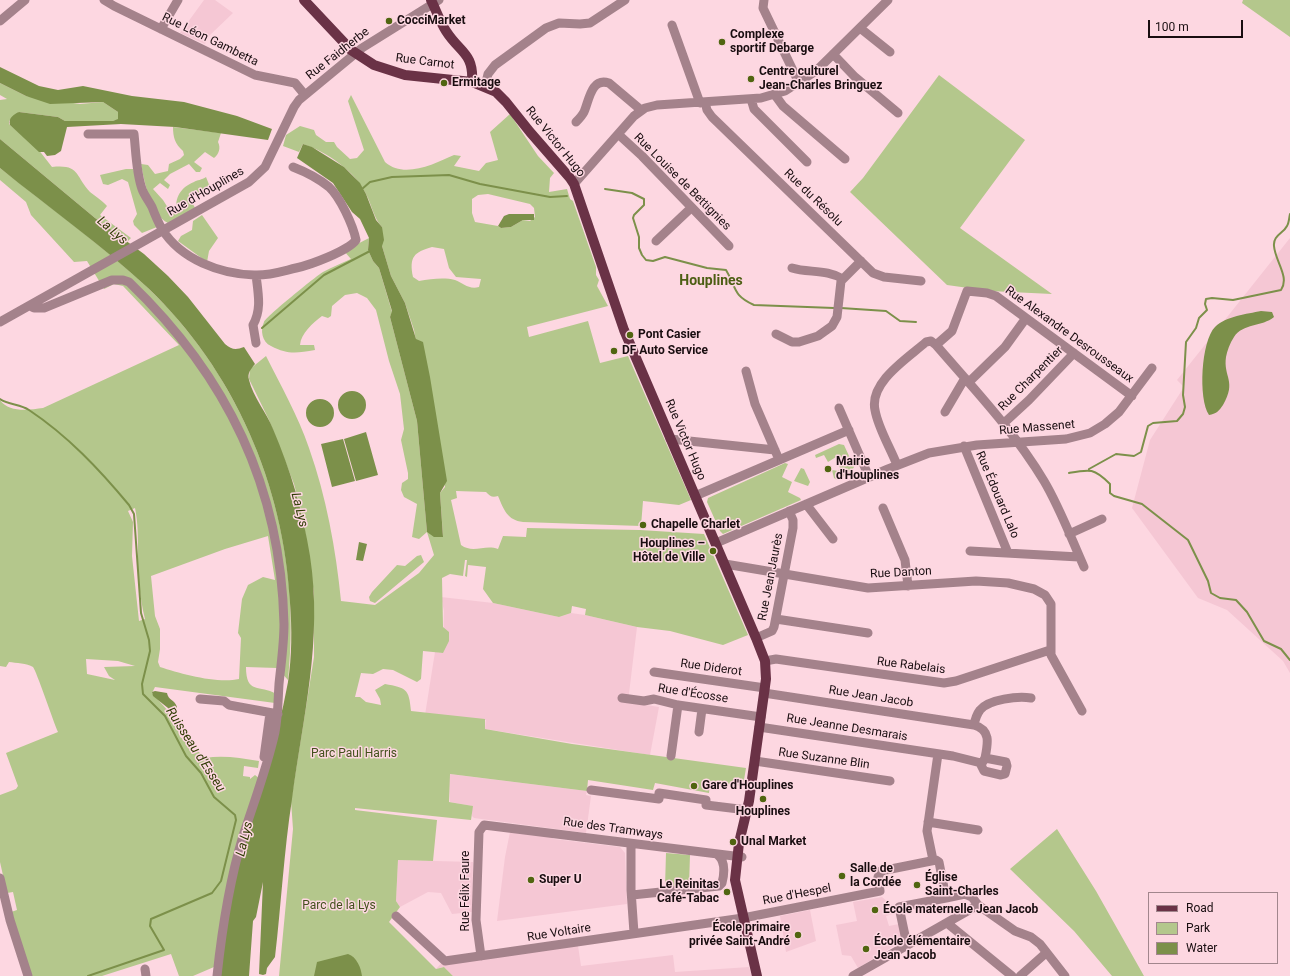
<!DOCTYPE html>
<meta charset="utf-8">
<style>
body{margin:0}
#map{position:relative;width:1290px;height:976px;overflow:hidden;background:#fdd7e1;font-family:Roboto,sans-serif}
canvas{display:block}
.legend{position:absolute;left:1148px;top:892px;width:130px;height:72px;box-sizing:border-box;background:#fdd7e1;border:1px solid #a2868d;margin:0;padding:5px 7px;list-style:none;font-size:12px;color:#190d10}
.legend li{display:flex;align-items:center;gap:8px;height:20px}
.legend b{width:20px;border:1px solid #a2868d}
.scale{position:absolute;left:1148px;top:20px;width:95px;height:18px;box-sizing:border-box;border:2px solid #190d10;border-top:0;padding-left:5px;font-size:12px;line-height:14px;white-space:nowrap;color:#190d10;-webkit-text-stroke:3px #fdd7e1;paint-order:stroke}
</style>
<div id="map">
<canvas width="1290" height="976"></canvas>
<ul class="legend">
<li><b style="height:5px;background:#6a3246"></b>Road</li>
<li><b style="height:11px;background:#b4c78c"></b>Park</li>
<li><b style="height:11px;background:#7c904a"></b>Water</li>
</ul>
<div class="scale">100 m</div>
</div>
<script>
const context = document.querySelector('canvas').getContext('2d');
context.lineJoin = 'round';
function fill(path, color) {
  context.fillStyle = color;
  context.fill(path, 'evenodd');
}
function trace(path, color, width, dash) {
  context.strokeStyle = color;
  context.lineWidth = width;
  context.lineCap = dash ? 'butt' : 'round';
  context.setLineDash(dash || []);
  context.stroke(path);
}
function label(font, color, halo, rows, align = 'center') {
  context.font = font + ' Roboto,sans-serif';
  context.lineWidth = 3;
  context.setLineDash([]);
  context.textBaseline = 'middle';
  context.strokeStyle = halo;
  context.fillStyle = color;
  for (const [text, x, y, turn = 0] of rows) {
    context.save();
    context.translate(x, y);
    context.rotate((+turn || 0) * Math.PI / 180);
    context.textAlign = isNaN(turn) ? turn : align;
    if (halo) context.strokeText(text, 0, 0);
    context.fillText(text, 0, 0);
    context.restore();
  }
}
fill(new Path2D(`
 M204,0H215L233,13L209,36L205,44L180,33Z
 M1290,238V673L1283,661L1227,610L1198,598L1132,508L1150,440L1184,387L1177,380Z
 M441,597L493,603L559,617L571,613L585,615L637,627L628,702L659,707L650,755L485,729L486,720L425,715L435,652L443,653L444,611Z
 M449,774L587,791L586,795L591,796L586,833L474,818L472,816V806L450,802Z
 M510,832L549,836L554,839L620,847L625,853L627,904L497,921L505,857Z
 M398,860L473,862L472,912L452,914L441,893L428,892L400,907L396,901Z
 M882,897L894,907L896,913L886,916L889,926L899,924L902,941L858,968L851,956L842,955L836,925L857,921L853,902Z
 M810,910L816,941L786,952L780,916Z
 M577,939L581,966L673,955L675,972L749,967L752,976H453L444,967L436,969L445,959Z`), '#f5c7d4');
fill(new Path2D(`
 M1243,0H1290V37L1242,3Z
 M939,75L1025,140L960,228L1052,294L990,291L947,285L850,192L863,178Z
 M0,83L26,96L80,104L103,102L118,112L119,115L118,120L113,121H65L58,117L19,112L9,121V124L38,149L52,167C80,164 75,176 90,192C96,197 103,201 107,206L100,215L131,238L127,242L95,218L0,139V100L7,99L0,95Z
 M351,95L385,162C404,179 434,164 454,155L461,156L454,166L479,171L486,163L498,160L490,132L510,114L538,156L554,173L550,178L549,192L567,189L570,199L573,201L596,267V275L599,280L597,286L608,306L527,327L529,337L588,321L600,363L628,356L691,500L679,505L643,501L641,526L523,522C507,520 504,510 498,496C492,498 490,496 486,492L456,491L457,498L451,500L461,545C473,554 485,544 498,549L503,536L526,537L527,528L640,530L704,534L748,635L723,645L670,631L637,627L585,615L586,609L572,606L571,613L559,617L493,603L483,589L486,567L468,565L467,577L465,576L467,560H465L463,576L450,574L442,578L443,627L449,632V641L443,653L423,651L421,679L417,682L393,670L383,669L373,674L361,673L355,697H360L366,702L381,705L380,699L375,690L385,684C406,688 409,688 411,711L485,719V729L572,744L746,768L743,786L710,782L709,793L655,783L653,790L588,780L587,791L450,774L449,802L473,806L471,820L355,808V810L437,820L433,861L398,860L396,901L400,907L389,922L436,969L444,967L453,976H279L293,829L291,801L314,657V593L303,518L294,484L269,420L249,379L250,369L266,356C281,386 298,416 309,448C326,496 336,549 341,601L375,605L419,573L434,555L427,532L419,539L412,537L417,504L404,497L401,490L402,483L408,479V473L401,440L404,429L400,394L389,361L376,310L367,298L357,293L345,295L332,306L331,316L328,318L322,316C313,323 301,333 300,345H314L315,350C297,353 288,355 271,346C262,342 260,330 264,322C267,316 315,277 323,272C332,267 342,263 351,259L344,251L369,238L368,250L373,261L379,268L392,312L390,317L417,421L427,532L443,536L440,493L445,487L414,330L405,303L391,276L382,246V227C373,217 372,205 366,194C355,171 327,152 303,144L299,152L283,146L286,135L300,126L314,130L316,135L326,142H334L337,147L350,159L357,158L364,150L348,101ZM488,194L530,204L534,208L535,217L530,221L523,220L511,227L501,228L498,226L475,222L472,213V199L478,195ZM432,247L444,249L449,268L456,277L481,279L479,287C469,290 463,283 455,280C444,277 431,279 419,281L413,277C409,257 414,252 432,247Z
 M173,127L221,133L218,142C221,148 219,154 214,158L205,152L194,162L202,168L200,172H196L189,164L170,174L164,180L170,185L168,189L160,183L153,189L163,200L170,211H177C174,198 181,187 194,182C197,180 202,180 206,177L210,187L190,198L195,208L168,223C151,215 144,181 141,164L148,165L155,174L168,171L169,164L180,159L184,155L183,151C175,144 173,137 173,127Z
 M0,168C49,207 102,245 148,288C253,388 304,537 288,680L277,668L246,667C246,695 260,684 276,694L275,703L155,687L152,693L169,712L174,713L180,737L191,744L205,758C223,755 240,758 259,761L258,768L244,766L243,776L250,777V779L255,775L260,779L221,964L193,976H179L171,954L102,976H32L11,912L17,910L13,892L7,893L0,862V795L16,789L18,786L6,753L58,732C54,723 36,670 33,667C27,663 16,663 9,662L6,667L0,666V400C9,413 29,410 43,408L179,345L123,286L114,284L104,289L87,261L74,262L31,215L26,202L0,180ZM135,508C138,523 138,536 138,551C137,571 140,599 145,619L139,621L132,556L133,522L128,511ZM268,536L275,580L263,577L248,585L242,599L238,633L241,638L239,679C218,684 181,674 160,667L158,662L160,649V629L155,616L151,576L225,549ZM86,659L118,661L135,666L104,667L109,676L115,680L87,674Z
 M126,169H133L157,227L142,233L134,225L133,221L137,214L128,182L122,179L108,185L103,184L100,175Z
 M202,215L218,238L209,251L207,262L178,241L181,236L192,230L193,221Z
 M839,444L844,445L854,467L850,473L837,480L834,478L832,470L838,471L840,468L836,457L828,462L824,455L816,458L815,455Z
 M785,463L788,464L782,477L792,482L788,492L800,498L801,500L723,534L720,531L707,502L708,498Z
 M801,468L804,469L810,482L808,486L794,481Z
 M421,555L424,562L375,603L370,601L369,597L372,592L397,565L405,566L417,556Z
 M1057,829L1096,891L1144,976H1112L1074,931L1010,869Z
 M666,853L690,855L689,886L665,887Z`), '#b4c78c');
fill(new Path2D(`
 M0,67L39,86L58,90L83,86L132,96L184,102L237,116L272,129L268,140L175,127L121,124L67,127L61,151L55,155L47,156L44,152H39L10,125C8,118 14,114 19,112L58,117L65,121H113L118,119V112L103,102L50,104L26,96L0,83Z
 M0,139L95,218L144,254L168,276L188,297L225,344C232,350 236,350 244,347L255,364C251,369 247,373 249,380C253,397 267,413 273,429C291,471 303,512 310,556C323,640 303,716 292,799C284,851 281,905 275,957L267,968L266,974L263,975L259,974L263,882L256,917L253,921L249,976H220C224,938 229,899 239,861C255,801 277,744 288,682C292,656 292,629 290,603C284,485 234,370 148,288C102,245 49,208 0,168Z
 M303,144L312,147L344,167L360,183L366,194L376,220L382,227L384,240L382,246L391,276L405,303L416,339L423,342L430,377L447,481L440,493L443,537H434L427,532L417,421L390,317L392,311L379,268L373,261L368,250L369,238L360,219L352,212L333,183L297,158Z
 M509,214H534V220H523L511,227L501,228L498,226L504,216Z
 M1261,311L1272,312L1274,317C1262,327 1243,323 1234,337C1230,343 1227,351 1226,357C1223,377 1237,381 1223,405C1219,411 1216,414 1209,415C1198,399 1201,341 1215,327C1226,316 1247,314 1261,311Z
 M338 405a14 14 0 1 1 28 0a14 14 0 1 1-28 0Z
 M306 413a14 14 0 1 1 28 0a14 14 0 1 1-28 0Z
 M366,432L378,475L356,481L344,439Z
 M343,439L355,481L332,487L321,444Z
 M359,542L367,544L363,561L356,560Z
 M155,691L167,693C168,700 175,700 177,707L174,713L169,712L168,708L153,696L152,692Z
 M348,954C357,957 361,968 362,976H314L317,962Z`), '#7c904a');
trace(new Path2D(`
 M362,189L370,182L392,177L449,175L480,184L550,197L567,196
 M605,189L632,193L644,199V205L634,215L633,218L639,237V248L642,255L646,260L653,261L665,257L707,268L726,270C737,288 732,295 754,305L834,308
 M841,308L886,311L900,321L916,322
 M262,328L324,275L370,251
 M0,399C9,405 20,404 29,410C68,436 99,469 129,505L134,514L141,613L149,640L150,651L142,684L143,694L165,716L186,756L201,773L214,797L235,815L236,820L221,881L212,893L151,919L150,926L164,950L88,976
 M1089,469L1116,454L1134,456L1141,452L1148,426L1153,423L1177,421L1183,414L1185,407L1183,395L1186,342L1196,328L1199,318L1207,310L1205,304L1206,299L1212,298L1233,300L1281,290C1290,277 1275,261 1274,246C1273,235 1283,234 1287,226C1289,223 1289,218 1290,214
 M1069,473C1090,469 1094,468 1110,484V493L1114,496L1142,504L1188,540L1208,581L1211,593L1220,598L1236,600L1247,612L1264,641L1281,649L1290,660`), '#7c904a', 2);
trace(new Path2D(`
 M104,0L114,6L255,75L295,83L305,95
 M764,0L763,8L799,83
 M0,21L25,0
 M672,25L700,103
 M860,28L890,52
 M161,29L178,0
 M833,54L855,77L898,113
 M485,86L488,74L495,65L546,28L559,23L580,24L590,23L625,0
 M775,95L783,106L845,159
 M751,99L754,109L807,162
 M705,102L707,110L712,117L873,273L884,277L921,281
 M576,122C579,119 582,116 584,112C589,101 591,77 609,83L641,110
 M88,134H134C136,152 136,172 142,189C144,195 149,201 152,207C155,215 158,222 162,229C181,260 221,274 254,275C268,276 283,271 296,268C310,265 348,251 356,240C353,225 340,197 329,187C318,178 306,172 293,167
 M618,134L642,156L729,246
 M574,184L634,116L645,108L657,105L761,98L785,91L816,71L888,0
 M656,241L691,208
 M792,268C808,273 827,269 843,279
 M256,275C258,293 262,309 253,325L256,343
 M30,306L34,308H44L112,280H123L129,282C227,376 281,487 284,624C284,644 281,664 279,684C278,700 278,716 275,732C267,768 254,802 243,836C229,882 222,929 217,976
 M0,322L249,182L265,167L294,107L299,100L362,48L439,0
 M776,334L792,342H799L818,336L832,326L837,317L841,281L861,261
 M936,345L952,331L967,291L987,293L996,296L1132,396
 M746,371L755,404L777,455
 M969,382L1005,347L1026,318
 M839,408L869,477
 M945,412L965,378
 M1004,423L1029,400L1074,353
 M670,439L775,450
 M964,446L1008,553
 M897,465C890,447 878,428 875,410C869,382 908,358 926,342L931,341L936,345C974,389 1014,431 1044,481C1060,508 1071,538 1084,567
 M695,496L849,430
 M806,504L833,539
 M883,508L905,560L908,586
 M1069,534L1102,519
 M716,543L888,469L929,453L977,445L1066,439L1090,433L1105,424L1119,412L1152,368
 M970,551L1079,557
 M725,564L868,588L976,581L1008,583L1034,589L1045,595L1051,604V655L1082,711
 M776,619L868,633
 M756,638L772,631L774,627L793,528V520L789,511
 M765,661L776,659L944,683L956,681L1050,650
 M654,672L765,688
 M764,693L974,725C991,730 988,743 985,758
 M622,698L644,701L654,699L678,705L761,717
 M200,699L224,701L229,705L278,714
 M974,725C975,720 977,714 980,710C989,699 1018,696 1031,698
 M759,727L953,756L981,763
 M699,732L702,709
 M671,756L678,705
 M264,757L270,713
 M985,758L1006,762L1007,766L1005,774L1001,775L984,771L981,765Z
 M755,761L890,781
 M591,790L659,799V793L706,800V805L747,810
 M928,822L978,830
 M631,844V890L634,933
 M933,860L927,831L938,754
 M0,878L10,920L28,976
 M632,895L719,886L722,883C724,875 726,862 718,855
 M946,898L965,894L972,897L978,905L1015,931L1031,937L1040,944L1065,976
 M396,916L445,961L743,918L880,891L878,877L881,871L936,860L939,862L946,898L899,907L907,945
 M947,923L1012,976
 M481,956L476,920L479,832L484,825L742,857
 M145,969L146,976
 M853,976L978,905
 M1020,976L1046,953`), '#a4828b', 9);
trace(new Path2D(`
 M304,0L351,50L374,65L405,75L472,82L496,92L506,102L530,132L570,178L574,184L624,330L756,638L765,661L766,679L749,801L739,843L735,880L757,976
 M431,0C436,10 440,22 446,31C460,53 474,53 472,82`), '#6a3246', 10);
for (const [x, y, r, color] of [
 [389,21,4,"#506510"],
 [722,42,4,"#506510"],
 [751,79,4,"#506510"],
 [444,83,4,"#506510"],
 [630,335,4,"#506510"],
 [614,351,4,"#506510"],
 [828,469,4,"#506510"],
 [643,525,4,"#506510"],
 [713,551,4,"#506510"],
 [694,786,4,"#506510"],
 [763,799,4,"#506510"],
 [733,842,4,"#506510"],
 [842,876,4,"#506510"],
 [531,880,4,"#506510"],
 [917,885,4,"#506510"],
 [727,892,4,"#506510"],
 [875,910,4,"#506510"],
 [798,935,4,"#506510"],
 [866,949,4,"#506510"]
]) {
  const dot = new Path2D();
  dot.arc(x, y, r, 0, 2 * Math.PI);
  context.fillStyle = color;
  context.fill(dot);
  trace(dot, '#fdd7e1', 1.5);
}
label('bold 12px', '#190d10', '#fdd7e1', [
 ["CocciMarket",397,21],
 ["Complexe",730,35],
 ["sportif Debarge",730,49],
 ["Centre culturel",759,72],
 ["Jean-Charles Bringuez",759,86],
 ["Ermitage",452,83],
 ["Pont Casier",638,335],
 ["DF Auto Service",622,351],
 ["Mairie",836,462],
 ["d'Houplines",836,476],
 ["Chapelle Charlet",651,525],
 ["Houplines –",705,544,"right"],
 ["Hôtel de Ville",705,558,"right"],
 ["Gare d'Houplines",702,786],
 ["Houplines",763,812,"center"],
 ["Unal Market",741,842],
 ["Salle de",850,869],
 ["la Cordée",850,883],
 ["Église",925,878],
 ["Saint-Charles",925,892],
 ["Super U",539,880],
 ["Le Reinitas",719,885,"right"],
 ["Café-Tabac",719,899,"right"],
 ["École maternelle Jean Jacob",883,910],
 ["École primaire",790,928,"right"],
 ["privée Saint-André",790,942,"right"],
 ["École élémentaire",874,942],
 ["Jean Jacob",874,956]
], 'left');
label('12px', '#190d10', '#fdd7e1', [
 ["Rue Léon Gambetta",210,40,26],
 ["Rue Faidherbe",338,54,-38],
 ["Rue Carnot",425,62,7],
 ["Rue Victor Hugo",555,142,51],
 ["Rue Louise de Bettignies",682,182,45],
 ["Rue d'Houplines",206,192,-30],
 ["Rue du Résolu",813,198,44],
 ["Rue Alexandre Desrousseaux",1069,335,36],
 ["Rue Charpentier",1031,379,-45],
 ["Rue Massenet",1037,428,-5],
 ["Rue Victor Hugo",685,440,67],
 ["Rue Édouard Lalo",997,495,67],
 ["Rue Danton",901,573,-3],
 ["Rue Jean Jaurès",771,577,-79],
 ["Rue Rabelais",911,666,7],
 ["Rue Diderot",711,668,8],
 ["Rue d'Écosse",693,694,9],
 ["Rue Jean Jacob",871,697,9],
 ["Rue Jeanne Desmarais",847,728,9],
 ["Rue Suzanne Blin",824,759,8],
 ["Rue des Tramways",613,829,8],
 ["Rue Félix Faure",466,891,-90],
 ["Rue d'Hespel",797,895,-11],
 ["Rue Voltaire",559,933,-9]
]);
label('12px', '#43511d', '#fdd7e1', [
 ["Parc Paul Harris",354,754],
 ["Parc de la Lys",339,906]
]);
label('italic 13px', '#2e3b03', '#fdd7e1', [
 ["La Lys",112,231,41],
 ["La Lys",299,510,76],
 ["Ruisseau d'Esseu",195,750,57],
 ["La Lys",245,839,-76]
]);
label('bold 14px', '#4c5e13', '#fdd7e1', [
 ["Houplines",711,281]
]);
</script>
